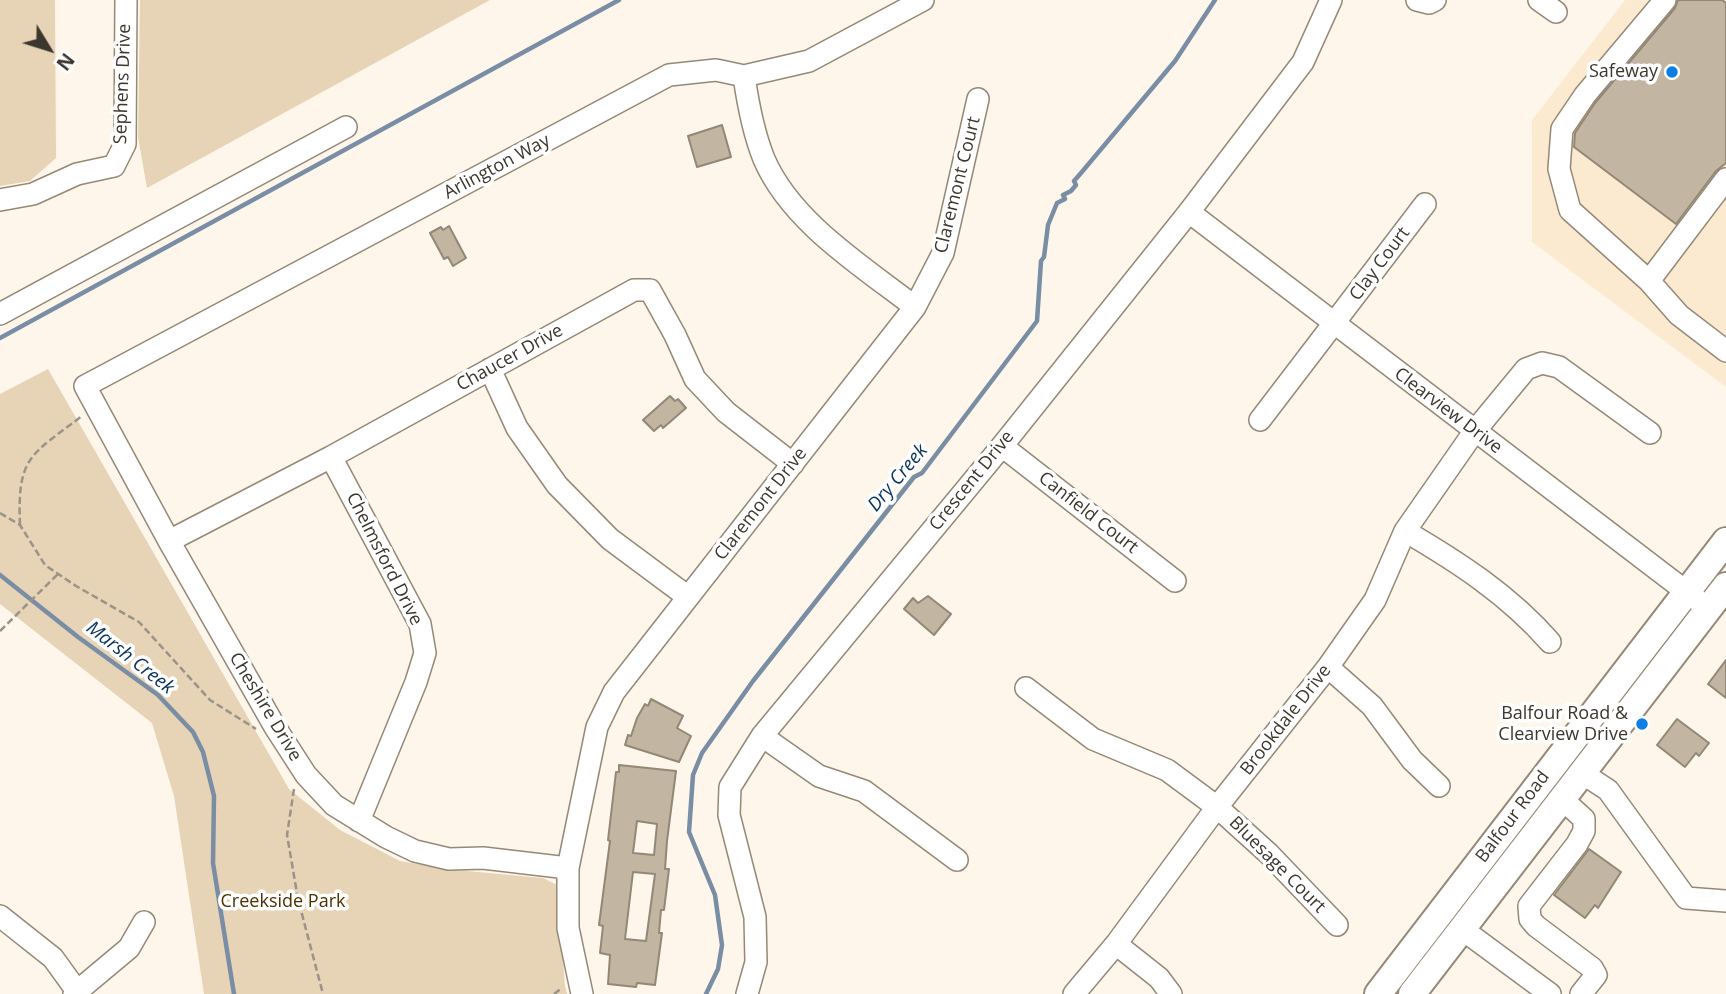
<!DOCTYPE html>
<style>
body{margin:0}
#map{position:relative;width:1726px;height:994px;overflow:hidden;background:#fef6ea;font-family:"Open Sans",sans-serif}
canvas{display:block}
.north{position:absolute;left:14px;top:14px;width:70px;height:70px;-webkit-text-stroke:5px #fff;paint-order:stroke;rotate:128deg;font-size:19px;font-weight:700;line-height:28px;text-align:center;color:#3b362e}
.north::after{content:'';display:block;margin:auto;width:24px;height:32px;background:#3b362e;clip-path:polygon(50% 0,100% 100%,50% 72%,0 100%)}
</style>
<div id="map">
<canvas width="1726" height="994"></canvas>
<div class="north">N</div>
</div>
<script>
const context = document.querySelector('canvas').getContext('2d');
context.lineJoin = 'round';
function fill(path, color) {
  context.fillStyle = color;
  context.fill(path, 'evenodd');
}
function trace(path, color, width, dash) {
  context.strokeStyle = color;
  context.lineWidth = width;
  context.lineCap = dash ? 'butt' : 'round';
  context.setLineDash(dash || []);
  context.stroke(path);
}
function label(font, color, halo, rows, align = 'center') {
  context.font = font + ' "Open Sans",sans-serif';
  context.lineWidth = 7;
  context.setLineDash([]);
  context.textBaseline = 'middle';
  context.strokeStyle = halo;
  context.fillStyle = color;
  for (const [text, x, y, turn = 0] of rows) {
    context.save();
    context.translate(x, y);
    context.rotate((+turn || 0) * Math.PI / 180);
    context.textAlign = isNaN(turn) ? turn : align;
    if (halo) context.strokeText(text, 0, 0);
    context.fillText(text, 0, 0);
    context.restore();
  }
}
fill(new Path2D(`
 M1625,0H1726V387L1532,242V120Z`), '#fcead0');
fill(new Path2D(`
 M0,0H55L56,158L30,181L0,186Z
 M140,0H490L147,188L138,137Z
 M48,369L289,789L340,830L400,861L445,869L543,878L557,885L565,986L567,994H204L174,796L152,723L0,604V394Z`), '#e7d3b5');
trace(new Path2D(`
 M0,338L619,0
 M0,575L78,637L158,695L193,732L203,752L214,796L213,863L234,994
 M706,994L718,969L722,945L715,895L689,832L693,775L702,753L753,681L914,477L922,473L1037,321L1041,261L1044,257L1048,225L1057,203L1065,199L1063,195L1071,191L1076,185L1074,181L1081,173L1175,61L1215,0`), '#798da4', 4.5);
const building = new Path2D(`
 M1678,0H1722L1726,3V163L1716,171L1676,224L1574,147L1575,133L1595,103L1675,8Z
 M722,125L731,157L697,167L688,136Z
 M449,226L466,258L453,266L448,257L444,259L430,233L441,227L443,230Z
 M670,396L675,401L678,399L686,408L663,428L661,425L654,431L643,420Z
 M928,596L951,614L934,635L904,609L913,598L918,603Z
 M1726,660V698L1708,684Z
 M651,699L683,716L677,728L691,736L679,762L625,745L628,735L631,736L637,718L645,704L648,706Z
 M1677,719L1709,743L1699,756L1696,753L1685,767L1657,745Z
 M619,765L676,771L667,841L665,869H669L664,910H661L659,933H662L655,985L637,983L636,987L608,984L610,955L600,953L603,926L599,925L610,841L608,840L616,772H619ZM637,821L657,824L654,855L633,853ZM633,872L655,874L646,941L625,939Z
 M1589,849L1621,872L1598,908L1595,905L1585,918L1554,895Z`);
fill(building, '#c2b5a2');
trace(building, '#938775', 2);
const minor = new Path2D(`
 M1417,0L1429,3L1435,0
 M1539,0L1556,12
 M1665,0L1585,95L1562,129L1559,169L1570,210L1649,281L1679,315L1726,351
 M744,76C748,104 753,132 764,159C791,222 862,266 915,307
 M0,200L33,194L77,174L114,166L125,144L126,0
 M1189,212L1709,609
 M1649,281L1726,179
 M0,314L346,127
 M490,369L517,428L557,485L610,539L688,597
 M1260,420L1425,204
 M1002,446L1175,581
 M331,457L420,624L425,653L416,682L359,821
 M1405,531C1458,562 1509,595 1550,642
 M169,541L331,457L634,290H650L675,335L695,379L726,412L793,464
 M1328,667L1372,706L1412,760L1439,786
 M1026,688L1093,739L1167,770L1217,807L1269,854L1337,925
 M762,736L819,776L864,791L957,860
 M1582,773L1608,790L1686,898L1726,901
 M1562,799L1584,819V831L1577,844L1529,906L1530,919L1536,926L1592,968L1596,975L1581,994
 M568,868L483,858L449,859L415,851L386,837L334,805L306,775L275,727L169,541L85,386L669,75L716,70L744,76L809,61L923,0
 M0,916L53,958L79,994
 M1462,929L1550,994
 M1116,944L1159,978L1171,994
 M74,994L129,948L144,922
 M582,994L568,928V868L597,727L614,692L915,307L943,253L978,99
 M747,994L756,962L755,917L729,815L730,787L762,736L1002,446L1189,212L1303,62L1331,0
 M1074,994L1116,944L1217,807L1328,667L1375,600L1405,531L1474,432L1526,369L1542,363L1559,367L1650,433`);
const major = new Path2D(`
 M1378,994L1726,541
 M1412,994L1726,586`);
trace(minor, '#958876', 24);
trace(major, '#958876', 30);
trace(new Path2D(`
 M0,513L20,525L45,565L76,586L139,622L210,700L256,729
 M20,525C17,456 31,455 82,416
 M0,631L58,574
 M294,789L287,835L298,899L323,994
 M554,994L562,988`), '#9a9389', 2.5, [7, 3.5]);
trace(minor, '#fff', 21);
trace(major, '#fff', 26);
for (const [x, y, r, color] of [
 [1672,72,7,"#0c7fe6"],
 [1642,724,7,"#0c7fe6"]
]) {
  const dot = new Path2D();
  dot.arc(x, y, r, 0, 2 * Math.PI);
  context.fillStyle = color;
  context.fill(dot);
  trace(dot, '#fff', 2.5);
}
label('18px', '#3b362e', '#fff', [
 ["Safeway",1658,72],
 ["Balfour Road &",1628,714],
 ["Clearview Drive",1628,735]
], 'right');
label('18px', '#3b362e', '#fff', [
 ["Sephens Drive",123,84,-88],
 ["Arlington Way",497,167,-28],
 ["Claremont Court",958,185,-76],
 ["Clay Court",1380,264,-53],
 ["Chaucer Drive",510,358,-29],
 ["Clearview Drive",1448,411,37],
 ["Crescent Drive",972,481,-51],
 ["Claremont Drive",761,504,-52],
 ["Canfield Court",1088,513,38],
 ["Chelmsford Drive",384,559,63],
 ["Cheshire Drive",265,707,59],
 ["Brookdale Drive",1286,720,-52],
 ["Balfour Road",1513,817,-53],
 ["Bluesage Court",1277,865,45]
]);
label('18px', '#4c3100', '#fff', [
 ["Creekside Park",283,902]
]);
label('italic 19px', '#07335f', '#fff', [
 ["Dry Creek",898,478,-50],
 ["Marsh Creek",130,658,38]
]);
</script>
